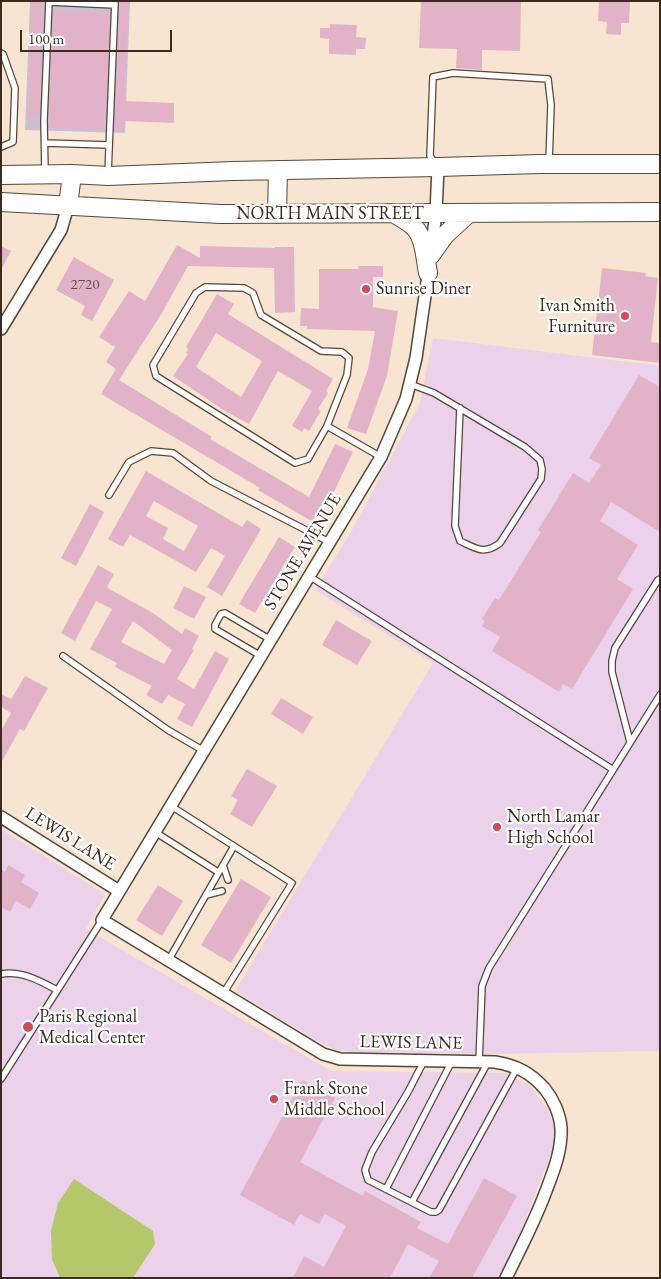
<!DOCTYPE html>
<style>
body{margin:0}
#map{position:relative;width:661px;height:1279px;overflow:hidden;background:#f8e5d1;font-family:"EB Garamond",serif}
canvas{display:block}
.frame{position:absolute;inset:0;border:2px solid #3b2a1e;pointer-events:none}
.scale{position:absolute;left:20px;top:30px;width:152px;height:22px;box-sizing:border-box;border:2px solid #3b2a1e;border-top:0;padding-left:6px;font-size:15px;line-height:18px;white-space:nowrap;color:#3b2a1e;-webkit-text-stroke:4px #fff;paint-order:stroke}
</style>
<div id="map">
<canvas width="661" height="1279"></canvas>
<div class="frame"></div>
<div class="scale">100 m</div>
</div>
<script>
const context = document.querySelector('canvas').getContext('2d');
context.lineJoin = 'round';
function fill(path, color) {
  context.fillStyle = color;
  context.fill(path, 'evenodd');
}
function trace(path, color, width, dash) {
  context.strokeStyle = color;
  context.lineWidth = width;
  context.lineCap = dash ? 'butt' : 'round';
  context.setLineDash(dash || []);
  context.stroke(path);
}
function label(font, color, halo, rows, align = 'center') {
  context.font = font + ' "EB Garamond",serif';
  context.lineWidth = 4.5;
  context.setLineDash([]);
  context.textBaseline = 'middle';
  context.strokeStyle = halo;
  context.fillStyle = color;
  for (const [text, x, y, turn = 0] of rows) {
    context.save();
    context.translate(x, y);
    context.rotate((+turn || 0) * Math.PI / 180);
    context.textAlign = isNaN(turn) ? turn : align;
    if (halo) context.strokeText(text, 0, 0);
    context.fillText(text, 0, 0);
    context.restore();
  }
}
fill(new Path2D(`
 M433,338L660,366V1051L494,1054L351,1052L334,1049L319,1042L235,991L433,663L315,590L351,532L420,403Z
 M1,829L105,894L86,929L331,1071L506,1073L531,1087L548,1110L554,1127L552,1151L507,1266L499,1278H1Z`), '#ecd1ea');
fill(new Path2D(`
 M30,1H130L125,133L25,130Z`), '#cbbfd5');
fill(new Path2D(`
 M74,1179L153,1231L155,1244L133,1278H60L52,1259L51,1231L58,1203Z`), '#b5c76b');
fill(new Path2D(`
 M32,1H44L40,115H28Z
 M120,1H128L125,101L174,103V123L124,121V130H114Z
 M421,1H521L520,51L482,50V70L456,68L457,49L419,48Z
 M599,1H630L629,23H621V35L606,34L607,22L598,21Z
 M53,11L110,12L105,129L49,128Z
 M330,24L357,25L356,37L366,38L365,49H356V55L329,54V39L320,38V28H330Z
 M177,245L200,258V246L275,248V247H294L295,312L275,313L274,268L188,266L162,313L119,380L212,437L210,439L309,497L335,444L353,452L330,500L326,499L313,522L258,490L260,488L101,394L116,369L106,362L115,347L99,337L129,291L145,301Z
 M1,246L11,251L1,270Z
 M74,257L114,280L92,321L81,315L85,306L56,290Z
 M358,266H383V277H373V307L398,311L387,376L366,434L347,428L368,369L375,331L307,329V326H300L301,308L319,309V269H358Z
 M602,268L646,273L645,276L658,278L651,342L660,343V363L592,355Z
 M217,294L234,304L228,314L333,379L326,391L328,393L318,409L321,411L309,431L304,428L302,432L292,426L312,391L278,371L249,424L225,411L173,376L188,354L186,353L188,349L186,347ZM216,333L262,361L241,397L196,367Z
 M639,375L660,387V532L611,502L600,521L638,545L617,579L633,589L572,689L563,684L559,692L492,651L500,637L482,626L485,621L482,619L495,598L499,600L541,532L538,530L573,473L589,483L601,465L589,458Z
 M146,471L242,527L247,520L261,529L222,596L207,587L225,556L211,548L196,572L130,535L123,547L108,539ZM154,501L198,526L184,551L163,539L168,528L146,516Z
 M90,504L104,512L76,566L61,558Z
 M279,537L295,547L255,613L239,604Z
 M98,565L114,574L107,587L111,590L153,613L182,634L185,628L199,636L192,649L194,650L177,679L194,689L215,651L229,659L192,727L177,719L185,704L168,695L162,704L146,695L152,686L115,667L117,663L90,649L112,609L96,601L75,641L61,633ZM133,621L172,650L164,664L121,642Z
 M184,586L206,597L194,619L173,608Z
 M336,620L372,641L357,665L322,645Z
 M25,676L48,688L24,731L20,729L1,763V731L11,713L1,707V694L11,699Z
 M281,698L313,717L303,734L271,714Z
 M247,769L277,786L252,827L230,814L238,800L231,796Z
 M8,865L25,875L21,882L39,893L30,909L16,901L10,912L1,907V870L5,872Z
 M241,879L271,897L231,963L201,945Z
 M158,885L183,901L162,936L136,920Z
 M302,1080L335,1098L300,1162L363,1196L365,1191L421,1222L417,1228L448,1244L484,1178L517,1196L472,1278H429L439,1261L408,1244L390,1278H293L304,1256L324,1267L346,1226L325,1214L319,1224L300,1214L294,1225L240,1195Z`), '#e2b3c8');
const service = new Path2D(`
 M49,2L115,5
 M1,53L3,54L15,88L13,142L1,147
 M45,143L109,145
 M435,163L430,156L433,77L453,73L548,79L551,105L549,162
 M45,173L44,120L49,1
 M108,174L115,1
 M205,287L244,288L253,293L261,315L321,351L342,352L349,358L347,375L327,426L308,459L295,463L156,376L153,365L196,293Z
 M410,384L434,393L525,447L540,460L542,469L541,479L500,543C484,555 477,549 460,541L455,526L460,408
 M327,426L381,457
 M109,495L129,462L151,451L173,453L211,481L329,542
 M309,576L612,769
 M63,656L168,730L204,751
 M261,656L215,629V625L221,614L225,613L271,640
 M630,742L612,672V661L615,648L658,580L660,579
 M171,806L292,883L223,994
 M155,832L218,872
 M223,865L228,880
 M206,895L222,891
 M168,961L234,846
 M1,974C21,970 40,981 57,990
 M424,1061L408,1092L372,1152L365,1170L368,1180L431,1212H436L439,1210L517,1068
 M479,1062L482,986L489,968L660,695
 M1,1079L102,920
 M386,1189L452,1061
 M412,1202L488,1062`);
const minor = new Path2D(`
 M431,252L436,213L438,167
 M429,268L416,358L406,399L381,457L102,920L323,1054L340,1059L495,1062C517,1066 530,1072 545,1089C553,1099 560,1114 561,1128C562,1150 554,1170 546,1191C535,1221 520,1249 506,1278
 M1,329L61,230L68,206
 M1,817L119,891`);
const trunk = new Path2D(`
 M1,175L72,174L108,176L233,171L438,167L540,164H660
 M1,202L220,214L660,212
 M68,206L72,174
 M393,213C400,217 408,221 414,227C425,238 425,258 428,273
 M277,214L278,170
 M430,256L445,235L469,213`);
trace(service, '#574639', 8);
trace(minor, '#574639', 14);
trace(trunk, '#574639', 20);
trace(service, '#fff', 5.5);
trace(minor, '#fff', 11);
trace(trunk, '#fff', 18);
for (const [x, y, r, color] of [
 [366,289,5,"#d1495b"],
 [625,316,5,"#d1495b"],
 [497,827,5,"#d1495b"],
 [28,1027,6,"#d1495b"],
 [274,1099,5,"#d1495b"]
]) {
  const dot = new Path2D();
  dot.arc(x, y, r, 0, 2 * Math.PI);
  context.fillStyle = color;
  context.fill(dot);
  trace(dot, '#fff', 2);
}
label('15px', '#654c48', null, [
 ["2720",85,285]
]);
label('18px', '#3b2a1e', '#fff', [
 ["NORTH MAIN STREET",330,214],
 ["STONE AVENUE",303,552,-59],
 ["LEWIS LANE",70,839,32],
 ["LEWIS LANE",411,1043,1]
]);
label('18px', '#3b2a1e', '#fff', [
 ["Sunrise Diner",376,289],
 ["Ivan Smith",615,306,"right"],
 ["Furniture",615,327,"right"],
 ["North Lamar",507,817],
 ["High School",507,838],
 ["Paris Regional",39,1017],
 ["Medical Center",39,1038],
 ["Frank Stone",284,1089],
 ["Middle School",284,1110]
], 'left');
</script>
